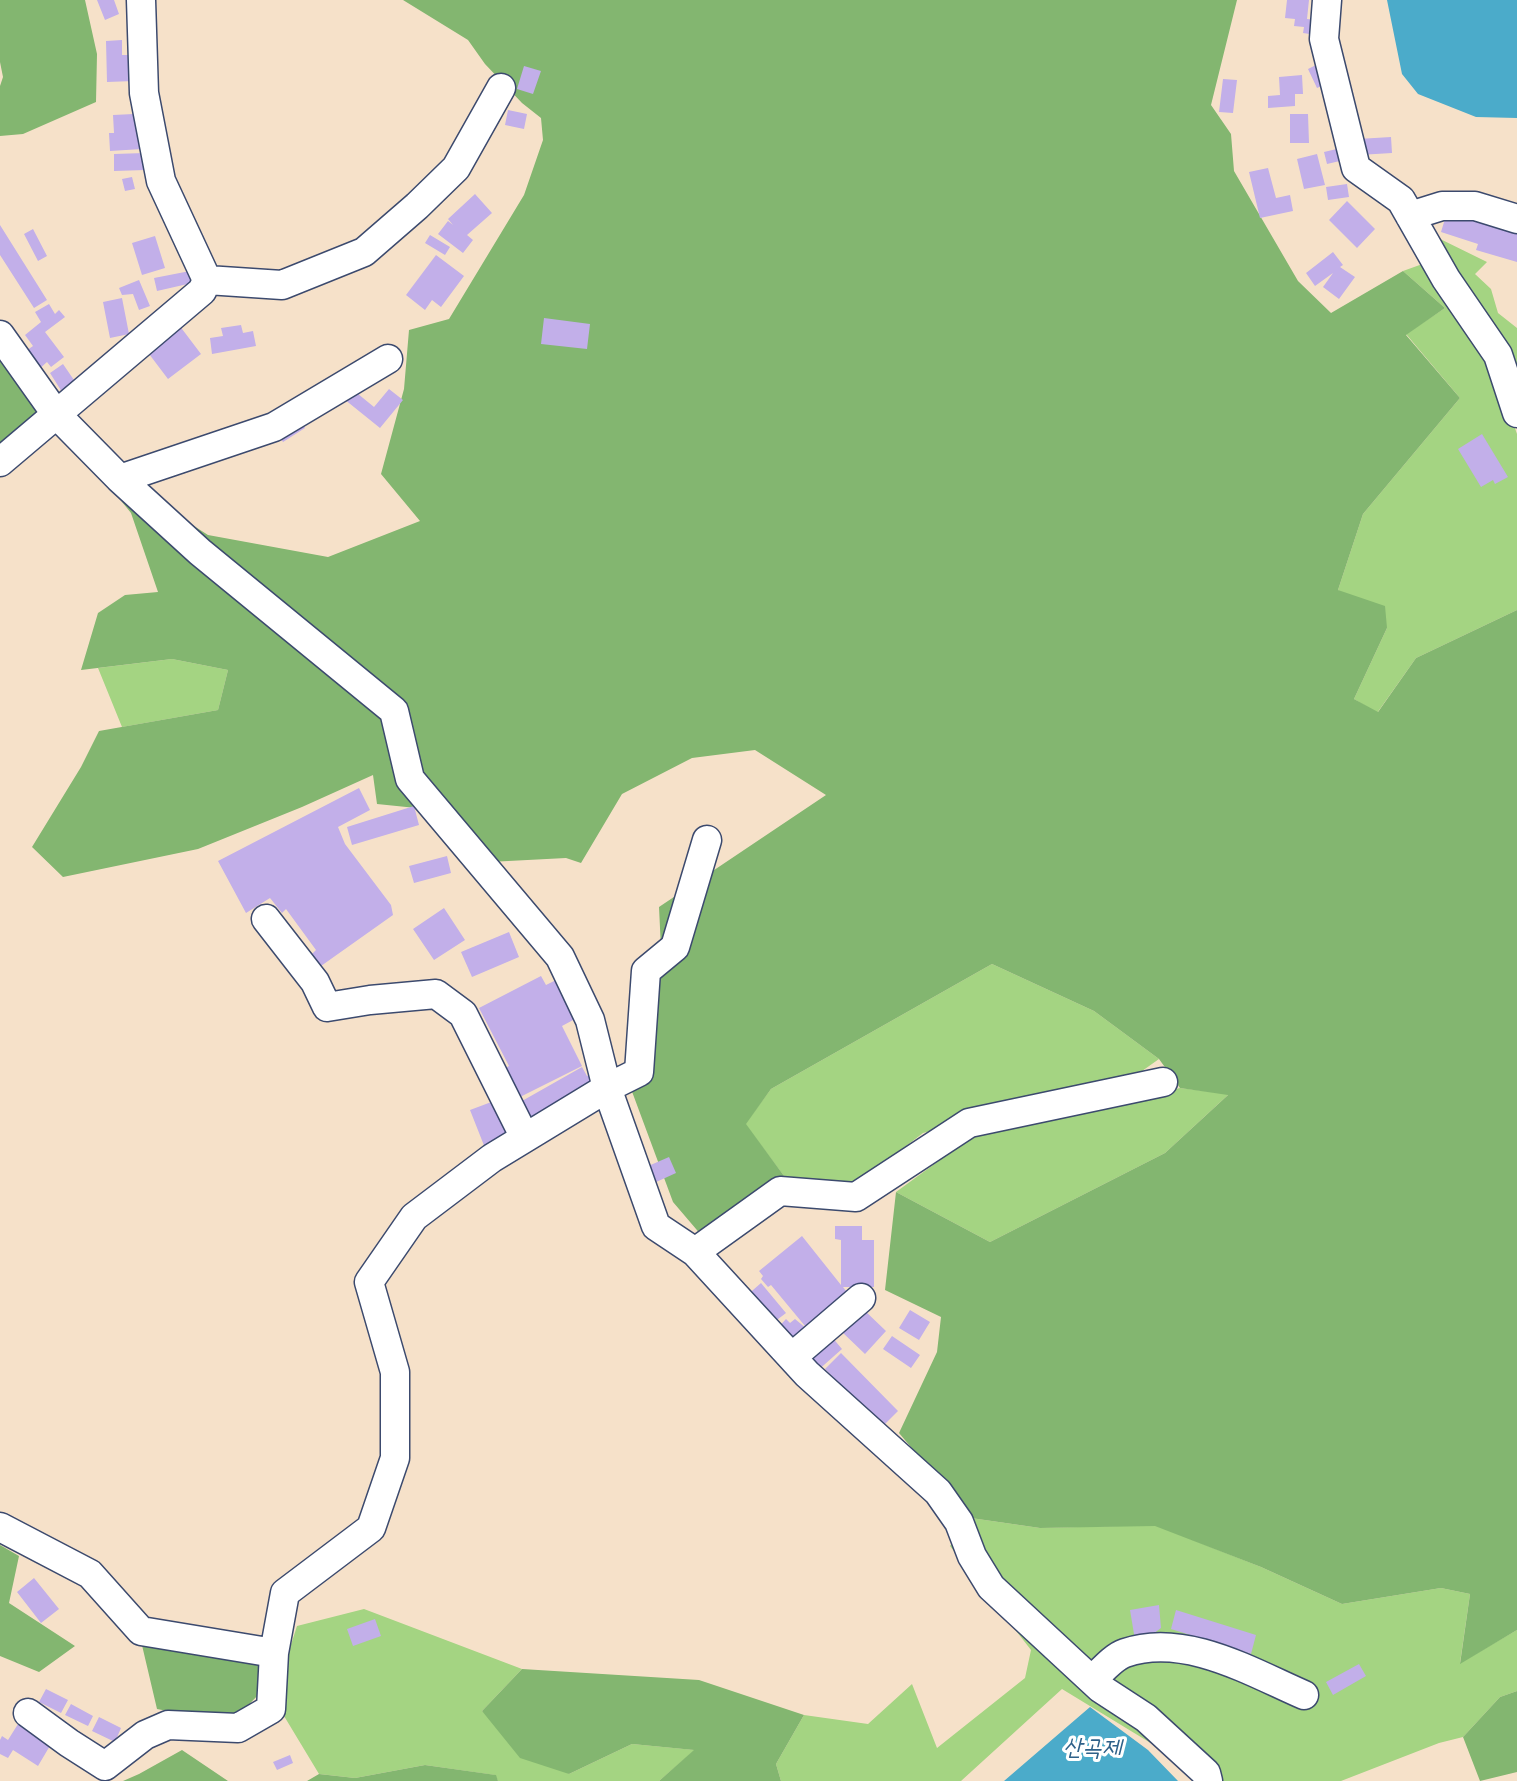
<!DOCTYPE html>
<meta charset="utf-8">
<style>
body{margin:0}
canvas{display:block;background:#f6e1c9}
</style>
<canvas width="1517" height="1781"></canvas>
<script>
const context = document.querySelector('canvas').getContext('2d');
context.lineJoin = 'round';
function fill(path, color) {
  context.fillStyle = color;
  context.fill(path, 'evenodd');
}
function trace(path, color, width, dash) {
  context.strokeStyle = color;
  context.lineWidth = width;
  context.lineCap = dash ? 'butt' : 'round';
  context.setLineDash(dash || []);
  context.stroke(path);
}
function label(font, color, halo, rows, align = 'center') {
  context.font = font + ' "Comic Neue","Poor Story",sans-serif';
  context.lineWidth = 6;
  context.setLineDash([]);
  context.textBaseline = 'middle';
  context.strokeStyle = halo;
  context.fillStyle = color;
  for (const [text, x, y, turn = 0] of rows) {
    context.save();
    context.translate(x, y);
    context.rotate((+turn || 0) * Math.PI / 180);
    context.textAlign = isNaN(turn) ? turn : align;
    if (halo) context.strokeText(text, 0, 0);
    context.fillText(text, 0, 0);
    context.restore();
  }
}
fill(new Path2D(`
 M1430,234L1487,262L1475,274L1491,289L1498,313L1517,328V390Z
 M1428,262L1491,360L1517,434V610L1416,658L1377,713L1354,699L1387,628L1338,590L1363,514L1460,398L1406,334L1445,308L1403,271Z
 M172,659L228,670L218,710L122,727L98,668Z
 M992,964L1094,1011L1159,1059L1135,1076L923,1133L854,1186L787,1180L745,1124L771,1089Z
 M1180,1088L1229,1094L1165,1153L990,1242L896,1192L977,1133Z
 M971,1518L1040,1528L1155,1525L1261,1567L1342,1604L1441,1588L1470,1594L1460,1663L1517,1630V1691L1500,1697L1463,1737L1439,1743L1341,1781H1213L1062,1689L961,1781H781L776,1764L804,1715L868,1724L912,1684L937,1748L1025,1678L1031,1650L950,1546Z
 M364,1609L522,1669L482,1711L569,1774L632,1744L695,1750L659,1781H498L495,1775L425,1765L355,1778L319,1774L281,1711L288,1654L297,1626Z`), '#a4d482');
fill(new Path2D(`
 M0,0H85L97,54L96,102L23,134L0,136V86L3,77L0,62Z
 M403,0H1237L1211,105L1231,134L1234,171L1298,281L1331,313L1403,271L1445,308L1406,335L1460,398L1363,514L1338,590L1385,606L1387,628L1354,699L1378,712L1416,658L1517,610V1630L1460,1664L1470,1594L1441,1588L1342,1604L1261,1567L1155,1526L1040,1528L971,1518L899,1433L937,1352L941,1317L885,1290L896,1192L990,1242L1165,1153L1228,1095L1180,1088L1159,1059L1094,1011L992,964L771,1089L746,1124L787,1180L702,1236L673,1202L624,1070L637,967L661,949L659,907L826,795L755,750L692,758L622,794L581,863L566,858L489,862L426,809L377,804L373,775L302,807L198,849L63,877L32,847L81,767L99,731L218,710L228,670L172,659L81,670L98,613L125,595L158,592L131,513L114,492L155,501L208,535L328,557L420,521L381,474L404,389L409,330L449,319L524,195L543,140L541,118L522,103L485,64L468,40Z
 M0,353L40,410L0,473Z
 M0,1545L19,1556L9,1603L75,1646L39,1672L0,1656Z
 M141,1641L259,1662L261,1692L231,1723L157,1709Z
 M522,1669L699,1680L804,1715L776,1764L781,1781H659L694,1750L632,1744L569,1774L520,1758L482,1711Z
 M1517,1691V1772L1480,1781L1463,1737L1500,1697Z
 M182,1750L228,1781H123L139,1774Z
 M425,1765L496,1775L498,1781H307L319,1774L355,1778Z`), '#83b670');
fill(new Path2D(`
 M1387,0H1517V118L1476,117L1418,94L1402,74Z
 M1090,1707L1148,1750L1178,1781H1004Z`), '#4babca');
fill(new Path2D(`
 M97,0H114L119,14L105,20Z
 M1287,0H1309L1307,19L1317,20L1316,35L1303,33L1304,27L1294,26L1295,19L1285,18Z
 M122,40V55H134V81L107,82L106,41Z
 M1320,63L1329,83L1317,88L1308,69Z
 M524,66L541,71L533,94L517,89Z
 M1302,75L1303,94H1295V106L1268,108V96L1280,95L1279,77Z
 M1223,79L1237,80L1233,113L1219,112Z
 M508,110L527,114L524,129L505,125Z
 M134,114L135,125L140,124L142,149L110,151L109,133H114L113,115Z
 M1290,114H1308L1309,143H1290Z
 M1391,137L1392,153L1359,155L1358,139Z
 M1341,148L1344,160L1327,164L1324,152Z
 M145,153L146,170L114,171V154Z
 M1317,154L1325,185L1304,189L1297,159Z
 M1268,168L1276,198L1290,195L1293,211L1260,218L1249,172Z
 M132,177L135,189L125,191L122,179Z
 M1347,184L1349,197L1328,200L1326,187Z
 M475,194L492,213L467,235L473,240L463,253L438,234L448,221L453,225L448,219Z
 M1347,201L1375,229L1357,248L1329,220Z
 M1448,209L1517,230V262L1476,250L1478,244L1441,232Z
 M0,225L47,300L34,308L0,255Z
 M33,229L47,256L38,261L24,234Z
 M430,235L450,247L445,255L425,243Z
 M155,236L165,268L142,275L132,243Z
 M1333,252L1343,265L1340,267L1355,277L1339,299L1323,287L1333,273L1315,286L1306,273Z
 M436,255L464,276L441,307L432,300L425,310L406,295Z
 M190,271L192,283L157,291L154,278Z
 M139,280L150,306L139,310L133,294L122,295L119,288Z
 M122,298L129,334L110,338L103,302Z
 M49,304L55,314L59,310L65,317L45,332L64,357L51,367L47,362L37,371L23,353L33,346L25,335L41,322L35,312Z
 M544,318L590,324L587,349L541,344Z
 M176,321L201,354L168,379L143,346Z
 M241,325L243,333L253,331L256,346L212,354L210,338L223,336L221,328Z
 M63,364L76,383L62,392L50,373Z
 M352,389L374,407L389,389L403,400L380,428L344,399Z
 M300,419L305,428L283,442L277,433Z
 M1482,434L1508,477L1495,484L1493,480L1481,487L1458,449Z
 M359,788L370,810L338,827L345,844L391,905L393,915L321,966L312,954L316,950L286,909L282,913L270,898L246,913L218,861Z
 M414,806L419,825L352,845L347,827Z
 M447,856L451,873L414,883L409,866Z
 M444,908L465,940L434,960L413,929Z
 M509,932L519,957L472,977L461,952Z
 M541,976L546,985L556,980L575,1019L562,1026L582,1066L516,1099L502,1070L509,1066L479,1008Z
 M582,1067L587,1076L595,1072L602,1085L534,1124L522,1101Z
 M494,1101L509,1138L485,1148L470,1110Z
 M669,1157L676,1173L654,1183L646,1167Z
 M835,1226H862V1240H874V1287H843L852,1299L832,1315L828,1307L805,1326L771,1285L768,1287L761,1279L763,1276L759,1271L802,1236L841,1285V1240L835,1239Z
 M761,1283L786,1313L769,1326L745,1297Z
 M863,1309L886,1331L865,1354L841,1331Z
 M910,1310L930,1322L919,1340L899,1328Z
 M786,1319L790,1323L795,1319L807,1329L798,1340L793,1336L788,1342L775,1331Z
 M831,1336L842,1349L816,1372L804,1359Z
 M892,1336L920,1355L911,1368L883,1349Z
 M841,1353L898,1411L882,1427L825,1369Z
 M34,1578L59,1609L41,1623L17,1592Z
 M1159,1605L1161,1628L1149,1637L1135,1640L1130,1610Z
 M1176,1610L1256,1635L1251,1654L1171,1629Z
 M375,1619L381,1636L353,1646L347,1629Z
 M1359,1664L1366,1676L1333,1695L1326,1682Z
 M46,1689L68,1700L61,1713L39,1702Z
 M71,1704L93,1716L88,1726L65,1715Z
 M99,1717L121,1728L115,1742L92,1731Z
 M18,1724L51,1744L38,1766L13,1750L8,1758L0,1754V1740L2,1736L8,1740Z
 M290,1755L293,1763L277,1770L273,1762Z`), '#c2afe9');
const minor = new Path2D(`
 M1327,0L1324,39L1356,168L1401,200L1446,279L1498,355L1517,413
 M1410,216L1442,206H1475L1517,219
 M207,280L282,285L364,252L417,206L456,168L501,88
 M0,335L56,414L120,479L200,552L394,711L410,779L560,957L590,1020L607,1088L656,1226L695,1252L807,1374L938,1492L959,1522L972,1556L991,1587L1100,1688L1146,1718L1206,1773L1208,1781
 M0,462L202,291L207,280L161,181L144,93L141,0
 M120,479L274,427L388,359
 M266,919L315,982L327,1007L370,1000L436,994L463,1014L525,1138
 M695,1252L780,1191L856,1197L969,1123L1163,1082
 M792,1357L861,1298
 M0,1527L90,1574L141,1631L274,1653L285,1593L371,1528L395,1458V1372L369,1282L414,1217L492,1158L607,1088L639,1072L646,971L675,947L707,840
 M1092,1680C1101,1672 1113,1657 1125,1653C1184,1632 1251,1672 1304,1695
 M28,1713L69,1743L105,1766L145,1735L168,1725L238,1728L271,1709L274,1653`);
trace(minor, '#3c4a6e', 31);
trace(minor, '#fff', 28);
label('italic 24px', '#2e6189', '#fff', [
 ["산곡제",1092,1748]
]);
</script>
